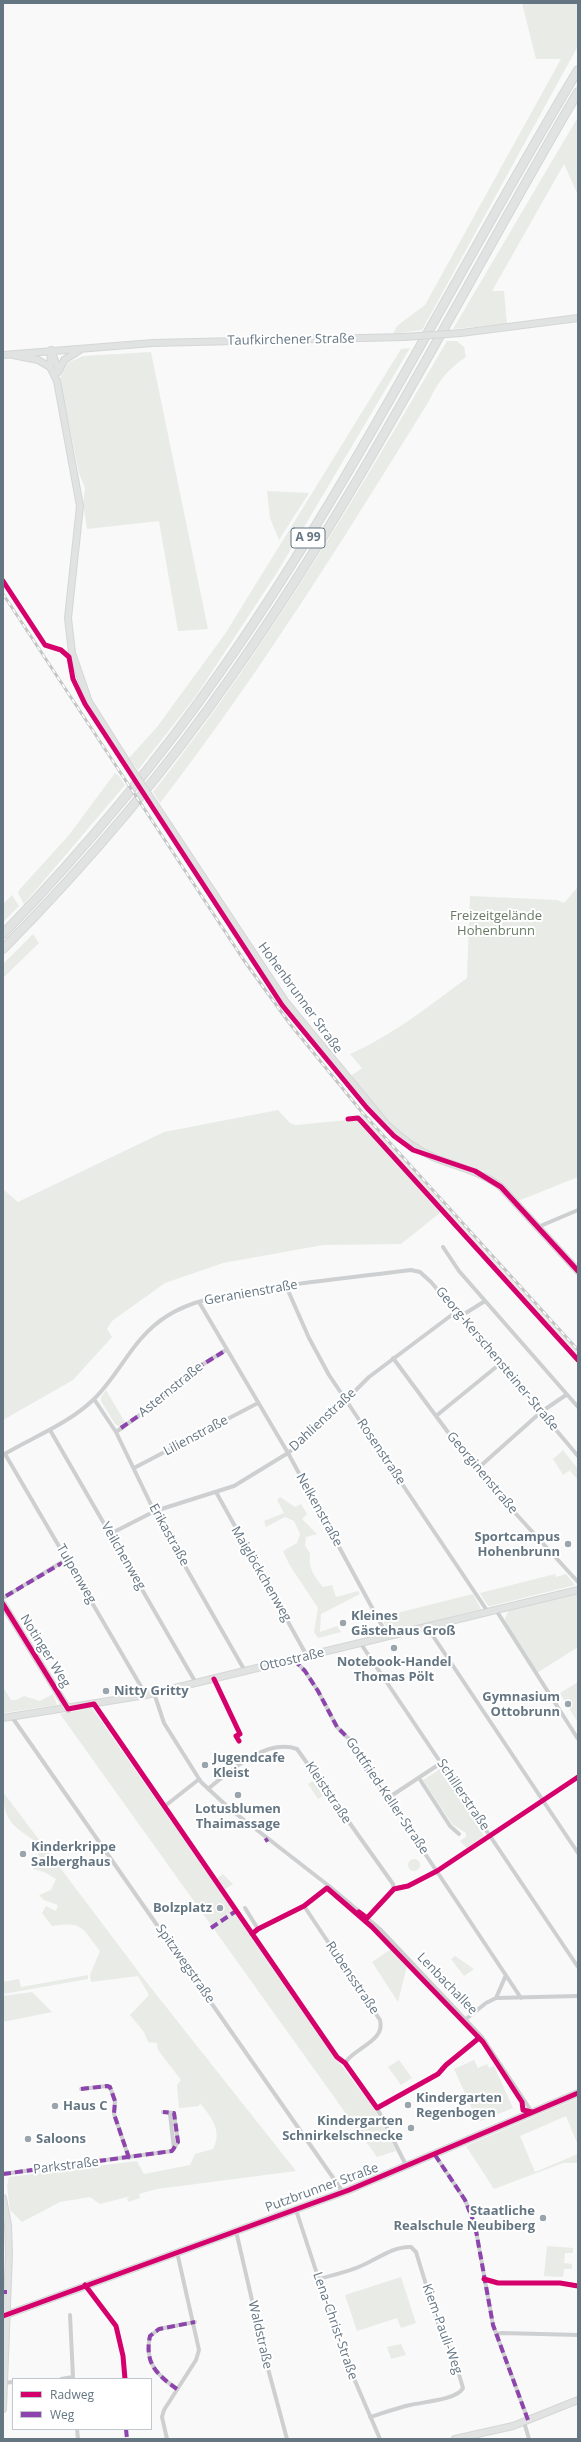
<!DOCTYPE html>
<meta charset="utf-8">
<style>
body{margin:0}
#map{position:relative;width:581px;height:2442px;overflow:hidden;background:#f9f9f9;font-family:"Open Sans",sans-serif}
canvas{display:block}
.frame{position:absolute;inset:0;border:4px solid #657683;pointer-events:none}
.legend{position:absolute;left:12px;top:2378px;width:140px;height:52px;box-sizing:border-box;background:#fff;border:1px solid #c1c8cd;margin:0;padding:5px 7px;list-style:none;font-size:12px;color:#657683}
.legend li{display:flex;align-items:center;gap:8px;height:20px}
.legend b{width:20px;border:1px solid #c1c8cd}
</style>
<div id="map">
<canvas width="581" height="2442"></canvas>
<div class="frame"></div>
<ul class="legend">
<li><b style="height:5px;background:#d6006c"></b>Radweg</li>
<li><b style="height:5px;background:#8e44ad"></b>Weg</li>
</ul>
</div>
<script>
const context = document.querySelector('canvas').getContext('2d');
context.lineJoin = 'round';
function fill(path, color) {
  context.fillStyle = color;
  context.fill(path, 'evenodd');
}
function trace(path, color, width, dash) {
  context.strokeStyle = color;
  context.lineWidth = width;
  context.lineCap = dash ? 'butt' : 'round';
  context.setLineDash(dash || []);
  context.stroke(path);
}
function label(font, color, halo, rows, align = 'center') {
  context.font = font + ' "Open Sans",sans-serif';
  context.lineWidth = 4;
  context.setLineDash([]);
  context.textBaseline = 'middle';
  context.strokeStyle = halo;
  context.fillStyle = color;
  for (const [text, x, y, turn = 0] of rows) {
    context.save();
    context.translate(x, y);
    context.rotate((+turn || 0) * Math.PI / 180);
    context.textAlign = isNaN(turn) ? turn : align;
    if (halo) context.strokeText(text, 0, 0);
    context.fillText(text, 0, 0);
    context.restore();
  }
}
fill(new Path2D(`
 M522,3H578V46L422,330L393,334L397,326L425,305L561,59H536Z
 M578,117V195L564,164L492,291H504L507,324L453,329Z
 M447,341H457L464,347L466,357C448,369 438,381 429,401C344,538 259,675 160,803L153,792C265,651 356,496 447,341Z
 M410,348L278,571L196,696L138,770L129,758L157,727L225,634L401,349Z
 M151,352L208,629L178,631L159,521L87,529L83,505L85,488L79,473L60,380L63,365L83,356Z
 M267,491L309,493L279,540L270,518Z
 M115,773L119,776L125,785L24,904L18,893L20,889L69,835Z
 M578,887V1177L518,1201L502,1185L483,1171L432,1153L400,1134L349,1077L362,1068L350,1054C393,1035 429,1006 467,978L470,896L557,900L564,903Z
 M12,895L19,906L3,922V904Z
 M33,934L39,943L3,978V964Z
 M278,1110L290,1123L296,1125L358,1119L441,1212L401,1244L323,1245L223,1263L165,1283L112,1321L107,1329L112,1337L73,1380L3,1420V1189L18,1202L164,1132Z
 M361,1113L578,1352V1358L358,1116Z
 M106,1390L126,1424L120,1427L115,1424L101,1401V1397Z
 M563,1450L578,1469V1480L570,1471L573,1468L563,1475L553,1459Z
 M280,1497L295,1507L301,1504L307,1514L302,1519L317,1534L306,1537L305,1546L310,1553C308,1568 314,1576 323,1587L332,1585L336,1597L358,1591L360,1594L321,1614L320,1632L337,1626L341,1632L318,1638L314,1632L318,1608L289,1564L283,1551L297,1543L300,1534L294,1521L285,1517L266,1527L264,1521L284,1513L277,1500Z
 M555,1574L556,1577L566,1574L575,1585L491,1606H488L480,1593Z
 M473,1594L481,1609L394,1632L387,1629L381,1617Z
 M578,1594V1647L537,1673L506,1624L505,1618L509,1610Z
 M578,1682V1723L560,1693Z
 M3,1687L11,1700H16L24,1696L40,1701L53,1694L57,1705L3,1713Z
 M92,1708L339,2062L376,2111L396,2151L377,2157L60,1714Z
 M440,1769L484,1836L467,1848L460,1841L466,1837V1833L452,1824L423,1780Z
 M313,1781L323,1796L318,1799L308,1784Z
 M3,1792L144,1979L296,2171L157,2189L139,2194L140,2198L128,2202L127,2198L131,2196L100,2204L90,2197L60,2202L22,2222L10,2210L7,2186L9,2177L137,2161L144,2174L190,2165L195,2154L213,2149C223,2131 211,2117 200,2103L199,2106L179,2108L177,2085L181,2080L158,2050L157,2043L148,2042L144,2032L130,2015L149,1995L138,1976L91,1982L90,1975L100,1951C82,1928 83,1921 52,1926L42,1913L46,1906L56,1911L58,1905L44,1900L39,1895L51,1890L56,1879L44,1872L33,1869L39,1860L37,1842C15,1828 3,1821 3,1792Z
 M408 1865a6 6 0 1 1 12 0a6 6 0 1 1-12 0Z
 M223,1874L233,1884L223,1891L215,1880Z
 M391,1949L407,1966L398,2002L372,1962Z
 M455,1956L474,1969L464,1976L451,1959Z
 M88,1975V1979L3,1994V1982L19,1979L21,1987Z
 M32,1992L52,2012L3,2022V1996Z
 M399,2060L412,2078L401,2085L388,2067Z
 M474,2060L478,2068L487,2064L489,2068L494,2066L513,2108L478,2122L454,2069Z
 M578,2098V2145L566,2116L520,2136L535,2172L578,2154L577,2163H563L494,2189L466,2146Z
 M547,2246L573,2248V2253H565L564,2263L572,2264V2269H564L563,2277L544,2276Z
 M401,2277L416,2323L401,2328L397,2318L357,2331L345,2295Z
 M401,2344L406,2355L391,2359L387,2347Z`), '#e8ebe6');
const secondary = new Path2D(`
 M461,333L578,318
 M51,350L50,367L57,381L80,506L68,618L72,653L89,702L130,767
 M51,350L58,369
 M3,355L153,343L404,337
 M13,355L38,360L50,367
 M58,372L64,360L80,350
 M156,806L285,1001L387,1125C401,1138 415,1149 433,1157C457,1167 480,1171 501,1187L578,1271
 M3,1604L68,1709
 M3,1718L146,1695L578,1590
 M3,2198L8,2225L9,2254L3,2409
 M3,2316L349,2190L578,2093
 M455,2439L513,2426L578,2400`);
const highway = new Path2D(`
 M3,934C83,851 157,763 223,668C356,478 458,269 578,70
 M3,949C87,864 165,772 233,674C363,489 464,286 578,92`);
trace(secondary, '#d5d6d7', 8);
trace(highway, '#d5d6d6', 10);
trace(new Path2D(`
 M538,1227L578,1210
 M443,1247L459,1271L578,1407
 M286,1286L309,1338L329,1375L488,1612
 M199,1302L288,1453L388,1637
 M461,1316L485,1301
 M393,1358L476,1470L578,1582
 M94,1399L116,1432L157,1517L245,1671
 M436,1416L501,1363
 M50,1430L196,1683
 M116,1432L144,1412L192,1371L226,1350
 M5,1454L146,1695
 M3,1455C33,1437 68,1424 93,1400C121,1373 132,1338 167,1316C197,1297 235,1294 269,1288C316,1281 363,1276 411,1270L420,1272L431,1282L578,1456
 M134,1468L258,1403
 M476,1470L541,1412L566,1395
 M216,1492L307,1656
 M110,1534L155,1511L234,1486L288,1453L317,1429L369,1377L457,1311
 M3,1598L67,1559
 M496,1610L578,1739
 M427,1627L578,1853
 M361,1644L578,1967
 M294,1660L305,1671L318,1691L337,1727L357,1747L365,1768L388,1798L521,1998
 M154,1693L164,1723L201,1782L230,1809L329,1886L381,1930L482,2037L532,2112
 M12,1717L343,2192
 M419,1778L450,1826L459,1834
 M208,1789C230,1771 266,1738 297,1749L393,1884L394,1889
 M388,1798L441,1763
 M165,1806L198,1780
 M394,1889L405,1886
 M304,1906L380,2020C386,2041 354,2048 345,2063L377,2108L407,2167
 M245,1908L258,1929L304,1906L329,1886
 M367,1918L394,1889
 M496,1998L506,1975
 M466,2019L486,2003L496,1998L578,1996
 M442,2068L481,2036
 M81,2089L107,2086L110,2087L115,2101L114,2114L129,2158
 M170,2114L174,2149
 M435,2155L465,2200L475,2225L493,2325L528,2420
 M3,2174L172,2151L178,2142L174,2113L163,2112
 M296,2210L343,2353L380,2439
 M236,2231L267,2365L287,2439
 M319,2279C332,2275 348,2272 361,2266C376,2260 393,2246 411,2247L416,2252L440,2330L452,2351L463,2388C457,2400 422,2402 410,2405C397,2408 383,2413 370,2417
 M70,2315L73,2377
 M496,2334L502,2333L578,2335
 M61,2379L73,2377
 M3,2383L13,2382
 M177,2389C157,2375 144,2363 150,2336L159,2329L195,2322
 M524,2422L529,2439
 M77,2429L78,2439
 M167,2439L162,2417L164,2410L196,2360L199,2350L177,2252`), '#cecfd0', 4);
trace(secondary, '#e1e2e2', 6);
trace(highway, '#e1e2e2', 8);
const rail = new Path2D(`
 M3,594L245,962L290,1024L361,1111L578,1350`);
trace(rail, '#c3c5c6', 3);
trace(rail, '#fff', 1.5, [4.5]);
const secondaryBridge = new Path2D(`
 M404,337L461,333
 M130,767L156,806`);
trace(secondaryBridge, '#d5d6d7', 8, []);
trace(secondaryBridge, '#e1e2e2', 6);
trace(new Path2D(`
 M121,1428L144,1412L192,1371L223,1352
 M6,1596L62,1563
 M294,1660L305,1671L318,1691L337,1727L357,1747L365,1768L388,1798
 M265,1841L268,1839
 M211,1928L236,1911
 M81,2089L107,2086L110,2087L115,2101L114,2114L129,2158
 M435,2155L465,2200L475,2225L493,2325L528,2420
 M3,2174L172,2151L178,2142L174,2113L163,2112
 M3,2292H7
 M177,2389C157,2375 144,2363 150,2336L159,2329L195,2322
 M126,2429L127,2439`), '#8e44ad', 4, [8, 4]);
trace(new Path2D(`
 M3,581L45,645L61,650L69,657L73,679L85,704L282,1005L367,1108L394,1136L413,1150L475,1171L501,1187L578,1271
 M348,1119L358,1118L361,1121L578,1360
 M3,1604L68,1709L94,1704L337,2057L345,2063L377,2108L438,2074L446,2065L479,2038
 M214,1679L240,1734L236,1736L239,1741
 M359,1912L367,1918L394,1889L408,1886L437,1871L578,1777
 M252,1934L258,1929L304,1906L327,1888L372,1927L483,2042L522,2102L523,2110L532,2112
 M484,2279L498,2283H560L578,2286
 M85,2285L116,2326L123,2356L125,2379
 M3,2316L349,2190L578,2093`), '#d6006c', 5);
for (const [x, y, r, color] of [
 [568,1544,4,"#99a4ac"],
 [343,1623,4,"#99a4ac"],
 [394,1648,4,"#99a4ac"],
 [106,1691,4,"#99a4ac"],
 [568,1704,4,"#99a4ac"],
 [205,1765,4,"#99a4ac"],
 [238,1795,4,"#99a4ac"],
 [23,1854,4,"#99a4ac"],
 [220,1908,4,"#99a4ac"],
 [408,2105,4,"#99a4ac"],
 [55,2106,4,"#99a4ac"],
 [411,2128,4,"#99a4ac"],
 [28,2139,4,"#99a4ac"],
 [543,2218,4,"#99a4ac"]
]) {
  const dot = new Path2D();
  dot.arc(x, y, r, 0, 2 * Math.PI);
  context.fillStyle = color;
  context.fill(dot);
  trace(dot, '#fff', 1.5);
}
for (const [x, y, w] of [
 [308,538,34]
]) {
  const box = new Path2D();
  box.roundRect(x - w / 2, y - 10, w, 20, 3);
  context.fillStyle = '#fff';
  context.fill(box);
  trace(box, '#657683', 1);
}
label('bold 12px', '#657683', null, [
 ["A 99",308,538]
]);
label('13px', '#657683', '#fff', [
 ["Taufkirchener Straße",291,340,-1],
 ["Hohenbrunner Straße",300,998,54],
 ["Geranienstraße",251,1293,-10],
 ["Georg-Kerschensteiner-Straße",497,1359,50],
 ["Asternstraße",171,1390,-39],
 ["Dahlienstraße",323,1420,-43],
 ["Lilienstraße",196,1436,-28],
 ["Rosenstraße",381,1452,56],
 ["Georginenstraße",482,1473,50],
 ["Nelkenstraße",319,1510,61],
 ["Erikastraße",169,1535,61],
 ["Veilchenweg",123,1556,60],
 ["Tulpenweg",76,1574,60],
 ["Maiglöckchenweg",261,1574,60],
 ["Notinger Weg",45,1651,58],
 ["Ottostraße",292,1660,-13],
 ["Kleiststraße",328,1793,56],
 ["Schillerstraße",463,1795,56],
 ["Gottfried-Keller-Straße",387,1796,56],
 ["Spitzwegstraße",185,1964,55],
 ["Rubensstraße",352,1978,56],
 ["Lenbachallee",447,1984,46],
 ["Parkstraße",66,2166,-7],
 ["Putzbrunner Straße",322,2188,-20],
 ["Lena-Christ-Straße",335,2326,71],
 ["Kiem-Pauli-Weg",442,2329,70],
 ["Waldstraße",260,2335,77]
]);
label('13px', '#687a64', '#fff', [
 ["Freizeitgelände",496,916],
 ["Hohenbrunn",496,931]
]);
label('bold 13px', '#657683', '#fff', [
 ["Sportcampus",560,1537,"right"],
 ["Hohenbrunn",560,1552,"right"],
 ["Kleines",351,1616],
 ["Gästehaus Groß",351,1631],
 ["Notebook-Handel",394,1662,"center"],
 ["Thomas Pölt",394,1677,"center"],
 ["Nitty Gritty",114,1691],
 ["Gymnasium",560,1697,"right"],
 ["Ottobrunn",560,1712,"right"],
 ["Jugendcafe",213,1758],
 ["Kleist",213,1773],
 ["Lotusblumen",238,1809,"center"],
 ["Thaimassage",238,1824,"center"],
 ["Kinderkrippe",31,1847],
 ["Salberghaus",31,1862],
 ["Bolzplatz",212,1908,"right"],
 ["Kindergarten",416,2098],
 ["Regenbogen",416,2113],
 ["Haus C",63,2106],
 ["Kindergarten",403,2121,"right"],
 ["Schnirkelschnecke",403,2136,"right"],
 ["Saloons",36,2139],
 ["Staatliche",535,2211,"right"],
 ["Realschule Neubiberg",535,2226,"right"]
], 'left');
</script>
